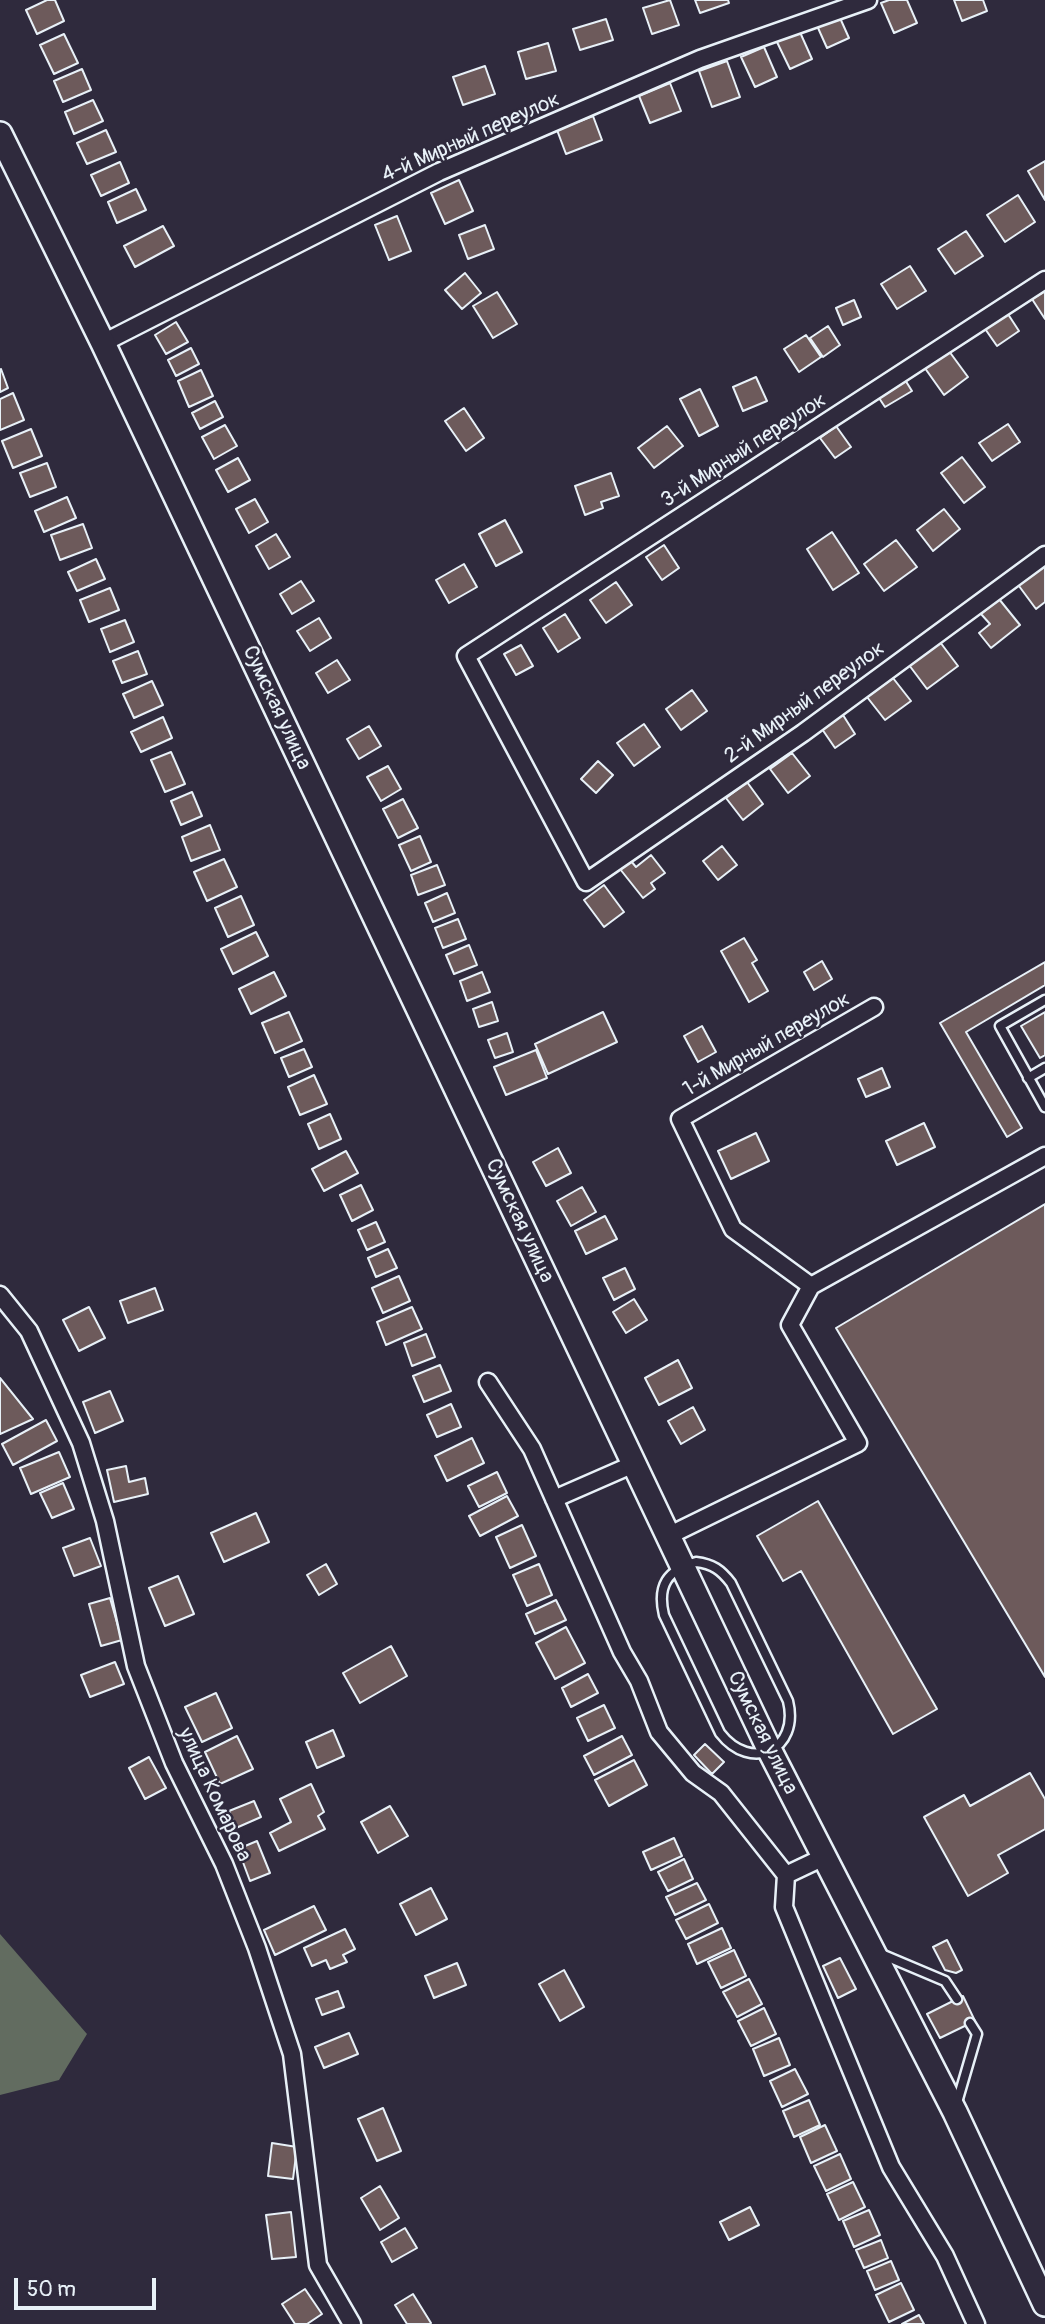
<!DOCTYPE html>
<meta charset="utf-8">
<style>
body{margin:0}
#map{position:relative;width:1045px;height:2324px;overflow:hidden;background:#2f2a3d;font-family:Pangolin,sans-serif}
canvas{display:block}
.scale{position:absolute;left:14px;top:2278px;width:142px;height:32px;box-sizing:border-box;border:4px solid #e8f1f8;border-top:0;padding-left:9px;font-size:21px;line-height:24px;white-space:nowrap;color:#e8f1f8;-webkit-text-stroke:5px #2f2a3d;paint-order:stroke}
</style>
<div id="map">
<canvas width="1045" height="2324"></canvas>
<div class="scale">50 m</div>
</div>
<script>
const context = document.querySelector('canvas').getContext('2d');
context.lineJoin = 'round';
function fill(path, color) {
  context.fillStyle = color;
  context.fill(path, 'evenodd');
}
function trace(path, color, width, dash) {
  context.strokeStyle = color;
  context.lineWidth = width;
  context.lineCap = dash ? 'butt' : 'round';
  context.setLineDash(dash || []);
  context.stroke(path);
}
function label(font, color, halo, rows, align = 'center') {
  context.font = font + ' Pangolin,sans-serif';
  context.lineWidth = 5;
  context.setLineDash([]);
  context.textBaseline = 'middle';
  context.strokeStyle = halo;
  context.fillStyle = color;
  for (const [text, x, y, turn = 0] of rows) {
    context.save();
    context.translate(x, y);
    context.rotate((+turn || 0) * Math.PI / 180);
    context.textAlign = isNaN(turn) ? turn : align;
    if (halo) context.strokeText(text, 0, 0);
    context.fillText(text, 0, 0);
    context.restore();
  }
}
fill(new Path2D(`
 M0,1934L87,2034L59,2080L0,2095Z`), '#626c60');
const building = new Path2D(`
 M47,0H55L64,21L37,34L26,10Z
 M670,0L679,25L652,34L643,8Z
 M695,0H728L729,3L700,13Z
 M889,0H907L917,23L894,33L881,3Z
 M954,0H983L987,11L962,21Z
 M836,9L849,38L827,48L814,19Z
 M606,19L613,40L580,50L573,29Z
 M799,30L812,59L790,69L776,40Z
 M64,34L78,63L54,74L40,45Z
 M548,43L556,71L526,79L518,52Z
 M764,47L777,77L755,87L741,57Z
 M727,61L740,97L712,107L699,71Z
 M485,66L495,94L463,105L453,77Z
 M82,69L91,90L63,102L54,81Z
 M670,83L681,111L650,123L639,96Z
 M93,100L103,121L74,134L65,112Z
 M593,116L602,140L566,154L557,130Z
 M106,130L116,152L87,164L77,143Z
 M1045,161V200L1028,171Z
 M120,162L129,183L101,196L91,175Z
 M459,180L473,211L445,224L431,193Z
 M136,189L146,210L117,223L108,202Z
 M1018,195L1035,222L1005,242L987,215Z
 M397,216L411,251L389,260L375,225Z
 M485,225L494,249L468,259L459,235Z
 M163,226L174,246L135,267L124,246Z
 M966,231L983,256L955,274L938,249Z
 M910,266L926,291L897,309L881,284Z
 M465,273L481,293L462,309L445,290Z
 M1045,291V319L1032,299Z
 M497,292L517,324L493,338L473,306Z
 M854,300L861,317L843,325L836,308Z
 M1004,308L1019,331L997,346L981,323Z
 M176,322L188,342L166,354L155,335Z
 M828,326L840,345L823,357L810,338Z
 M806,335L821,357L799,372L784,349Z
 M946,347L968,377L944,395L922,364Z
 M191,348L199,364L176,376L168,360Z
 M1,369L8,388L0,392V370Z
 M201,370L213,396L189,407L178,381Z
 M902,375L912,391L885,407L875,392Z
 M756,377L767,401L743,411L733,387Z
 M700,389L718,426L699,436L680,399Z
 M13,393L24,420L0,430V399Z
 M215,401L223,417L200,429L192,413Z
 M464,408L484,438L466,451L445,421Z
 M1008,424L1020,442L992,461L979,443Z
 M225,425L237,446L214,459L202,437Z
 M667,426L683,446L654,468L638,448Z
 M836,426L851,447L835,458L820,438Z
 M31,429L42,456L13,468L2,441Z
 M962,457L985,487L964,503L941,473Z
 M238,458L250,480L228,492L216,470Z
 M47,463L56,487L30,497L20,473Z
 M611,473L619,496L601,502L603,508L585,515L575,486Z
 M67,497L76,518L44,532L35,511Z
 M255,499L268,522L249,533L236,509Z
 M944,509L960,529L933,551L917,530Z
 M505,520L522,552L496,566L479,534Z
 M83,524L92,548L60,560L51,535Z
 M832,532L859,573L833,590L807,549Z
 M276,534L290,557L269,569L256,546Z
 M896,540L917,567L884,591L864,564Z
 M664,545L679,568L662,580L646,557Z
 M96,559L105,579L77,591L68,572Z
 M1042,562L1045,565V602L1036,609L1016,582Z
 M464,564L477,587L449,603L436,580Z
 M301,581L314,601L292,614L280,594Z
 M616,582L632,605L606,623L590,600Z
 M110,588L119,610L89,622L80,600Z
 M999,599L1020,625L991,648L979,633L990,624L981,614Z
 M565,614L580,638L558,652L543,628Z
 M319,618L331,638L310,651L297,631Z
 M125,620L134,642L110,652L101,629Z
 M940,642L958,666L927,689L909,665Z
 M521,645L533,666L516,675L504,654Z
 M138,651L147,674L122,683L113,661Z
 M337,660L350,680L328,693L316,673Z
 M893,678L911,701L885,720L867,697Z
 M152,681L163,705L134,718L123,694Z
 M692,690L707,711L681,730L666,709Z
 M843,715L855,734L835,748L822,729Z
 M163,717L172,738L141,752L131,732Z
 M644,724L660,747L634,766L617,743Z
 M369,726L381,746L359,759L347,739Z
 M171,752L185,784L165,792L151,760Z
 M792,753L810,776L788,793L770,769Z
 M598,761L613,775L596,793L581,779Z
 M388,766L401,789L381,801L367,777Z
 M747,782L763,804L743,820L726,798Z
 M192,792L202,816L181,825L171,801Z
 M403,799L418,828L398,838L383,809Z
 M210,825L220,850L191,861L182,837Z
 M420,836L431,862L411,871L399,845Z
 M722,846L737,865L718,880L703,861Z
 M651,855L665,873L651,883L655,889L643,898L620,869L631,861L636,867Z
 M224,859L237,887L207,901L194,872Z
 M437,865L445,885L418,895L411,875Z
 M604,885L624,912L604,927L584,900Z
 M447,893L455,913L433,922L425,903Z
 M241,896L254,925L228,937L215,908Z
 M458,919L466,939L443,948L435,928Z
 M256,932L268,956L233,974L221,949Z
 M744,938L757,960L752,963L768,991L749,1002L721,951Z
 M469,945L477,965L454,974L446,955Z
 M822,961L832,979L814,990L804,972Z
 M1045,962V985L966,1032L1022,1128L1007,1137L940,1023Z
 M274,972L286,996L251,1014L239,989Z
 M482,972L490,992L467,1001L460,981Z
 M492,1002L498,1021L479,1027L473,1009Z
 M289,1012L302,1041L275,1053L262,1023Z
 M603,1012L617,1042L548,1074L535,1044Z
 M1045,1012V1055L1040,1058L1021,1026Z
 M702,1026L716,1052L698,1062L684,1036Z
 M507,1033L513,1052L495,1058L488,1040Z
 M304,1049L312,1067L289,1077L281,1058Z
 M536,1050L547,1078L506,1095L494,1067Z
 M882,1068L890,1087L866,1097L858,1079Z
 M314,1075L327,1104L300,1115L288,1087Z
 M330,1114L341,1139L319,1149L308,1124Z
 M924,1123L935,1147L897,1165L886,1141Z
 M756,1133L769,1161L731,1179L718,1151Z
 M558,1148L571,1173L546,1186L533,1162Z
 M346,1151L358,1173L324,1191L312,1169Z
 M361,1185L373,1210L352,1221L340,1195Z
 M582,1187L596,1212L571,1226L557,1201Z
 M1045,1204V1677L836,1328Z
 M605,1216L617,1239L586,1254L575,1231Z
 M376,1222L385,1242L367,1250L358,1230Z
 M388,1249L397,1268L376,1277L368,1258Z
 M625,1268L635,1289L614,1300L603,1278Z
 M399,1276L410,1301L383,1313L372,1288Z
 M155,1288L163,1310L128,1323L120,1301Z
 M634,1299L647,1320L626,1333L613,1312Z
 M89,1307L105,1338L79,1351L63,1320Z
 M412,1307L422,1329L386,1345L377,1322Z
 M426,1334L435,1357L412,1366L404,1343Z
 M678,1360L692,1388L659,1405L645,1378Z
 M440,1365L451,1391L424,1402L413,1376Z
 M0,1378L33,1419L0,1434Z
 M110,1391L123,1421L95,1433L83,1402Z
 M451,1404L461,1427L437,1437L427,1415Z
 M693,1407L705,1430L681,1444L668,1421Z
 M46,1420L57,1441L13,1465L2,1444Z
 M472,1438L484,1463L447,1481L435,1456Z
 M59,1452L70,1477L31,1494L20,1468Z
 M126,1466L129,1482L145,1478L148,1494L114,1502L107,1470Z
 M497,1472L507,1493L479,1507L468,1486Z
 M63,1483L74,1509L52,1518L40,1493Z
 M507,1496L518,1516L480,1536L469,1516Z
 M818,1501L937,1709L893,1734L801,1571L783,1581L757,1536Z
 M256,1513L269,1542L224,1562L211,1533Z
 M522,1525L536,1556L510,1568L496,1537Z
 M90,1538L101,1566L74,1576L63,1548Z
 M326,1564L337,1584L319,1595L307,1575Z
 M539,1564L552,1595L527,1606L513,1575Z
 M178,1576L194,1614L165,1626L149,1588Z
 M110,1598L122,1640L101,1646L89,1604Z
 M556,1600L566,1620L535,1634L526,1614Z
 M566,1627L585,1663L555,1679L536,1643Z
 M391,1646L407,1676L360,1703L343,1673Z
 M115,1662L124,1684L90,1697L81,1675Z
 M588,1674L598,1693L571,1707L562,1688Z
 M216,1693L232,1728L202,1742L185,1707Z
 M604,1705L615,1728L588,1741L577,1718Z
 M333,1730L344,1756L317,1768L306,1742Z
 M237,1736L253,1769L220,1784L205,1752Z
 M622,1736L632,1755L594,1775L584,1756Z
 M705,1744L724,1762L712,1774L694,1755Z
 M149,1757L166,1788L145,1799L129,1768Z
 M634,1760L647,1785L609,1806L595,1780Z
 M1030,1773L1045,1799V1829L998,1855L1008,1873L968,1896L924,1817L964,1795L970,1806Z
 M311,1784L324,1812L318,1816L325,1829L279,1851L270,1833L291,1822L280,1799Z
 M254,1801L261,1817L236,1828L229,1811Z
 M390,1806L408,1836L378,1853L361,1822Z
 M674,1838L682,1856L651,1870L643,1852Z
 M257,1841L270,1873L250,1881L238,1849Z
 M684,1859L693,1879L668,1891L658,1872Z
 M697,1883L706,1900L675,1915L666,1897Z
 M431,1888L447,1919L416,1935L400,1904Z
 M709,1904L718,1923L686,1939L676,1920Z
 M314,1906L326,1930L275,1955L264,1930Z
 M722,1928L731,1948L697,1964L688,1944Z
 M345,1929L355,1949L343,1955L347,1962L330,1969L326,1960L312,1966L304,1948Z
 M947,1940L962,1970L956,1973L945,1970L933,1947Z
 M734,1950L746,1976L721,1988L708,1962Z
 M840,1958L856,1989L838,1998L823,1966Z
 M457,1963L466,1985L434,1998L425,1976Z
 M564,1970L584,2007L560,2021L539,1984Z
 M749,1979L762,2004L737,2017L723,1992Z
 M338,1991L344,2007L322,2015L316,1999Z
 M963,1996L975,2021L940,2038L927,2014Z
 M764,2008L776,2034L751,2046L738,2021Z
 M349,2033L358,2054L324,2068L315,2047Z
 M779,2038L790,2065L764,2076L753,2049Z
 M795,2069L808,2094L782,2107L770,2081Z
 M809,2100L820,2125L794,2137L783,2111Z
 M383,2108L401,2151L377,2161L358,2119Z
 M825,2125L837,2151L811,2163L800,2137Z
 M272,2143L297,2147L293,2179L268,2176Z
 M840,2154L851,2179L826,2191L814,2166Z
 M853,2182L865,2207L839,2220L827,2194Z
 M380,2186L399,2218L380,2230L361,2198Z
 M750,2207L759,2225L729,2240L720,2222Z
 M869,2210L880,2235L854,2247L843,2221Z
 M291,2212L296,2257L272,2259L266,2215Z
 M405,2228L417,2248L392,2262L381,2242Z
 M881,2240L888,2258L864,2268L856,2250Z
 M891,2261L899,2280L875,2290L867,2271Z
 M901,2283L914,2310L889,2322L876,2295Z
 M305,2289L322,2314L307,2324H295L282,2304Z
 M413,2294L431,2323L430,2324H407L395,2305Z
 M919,2315L924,2324H902Z`);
fill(building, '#6d5a5b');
trace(building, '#e8f1f8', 2);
const service = new Path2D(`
 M1045,1000L1000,1026L1045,1107
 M1028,1078L1045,1068
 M696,1562C713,1564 721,1570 731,1583L788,1701C800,1750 751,1773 720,1733L664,1615C657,1586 667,1570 696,1562Z
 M881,1954L945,1981L957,1999
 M956,2106L977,2034L970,2023`);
const minor = new Path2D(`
 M1045,280L466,656L586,882L803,733L1045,555
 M103,343L439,172L700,59L868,0
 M811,1286L1045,1156
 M0,1295L29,1331L81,1443L105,1521L136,1666L174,1763L224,1864L257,1948L292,2054L318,2265L352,2324
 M488,1382L532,1449L622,1652L639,1681L659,1732L693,1773L721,1793L786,1875L784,1907L891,2167L945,2256L976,2324
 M554,1499L634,1464
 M668,1536L858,1443L790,1325L811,1286L733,1229L680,1119L874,1007
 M786,1875L824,1857`);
const secondary = new Path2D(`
 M0,134L103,343L770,1751L955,2112L1045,2304`);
trace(service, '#e8f1f8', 13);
trace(minor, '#e8f1f8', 21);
trace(secondary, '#e8f1f8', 28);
trace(service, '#2f2a3d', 8);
trace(minor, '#2f2a3d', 16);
trace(secondary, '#2f2a3d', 23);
label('21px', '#e8f1f8', '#2f2a3d', [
 ["4-й Мирный переулок",471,138,-24],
 ["3-й Мирный переулок",744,451,-33],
 ["2-й Мирный переулок",805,703,-36],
 ["Сумская улица",276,708,65],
 ["1-й Мирный переулок",767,1045,-30],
 ["Сумская улица",519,1221,65],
 ["Сумская улица",762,1733,64],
 ["улица Комарова",214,1795,65]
]);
</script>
